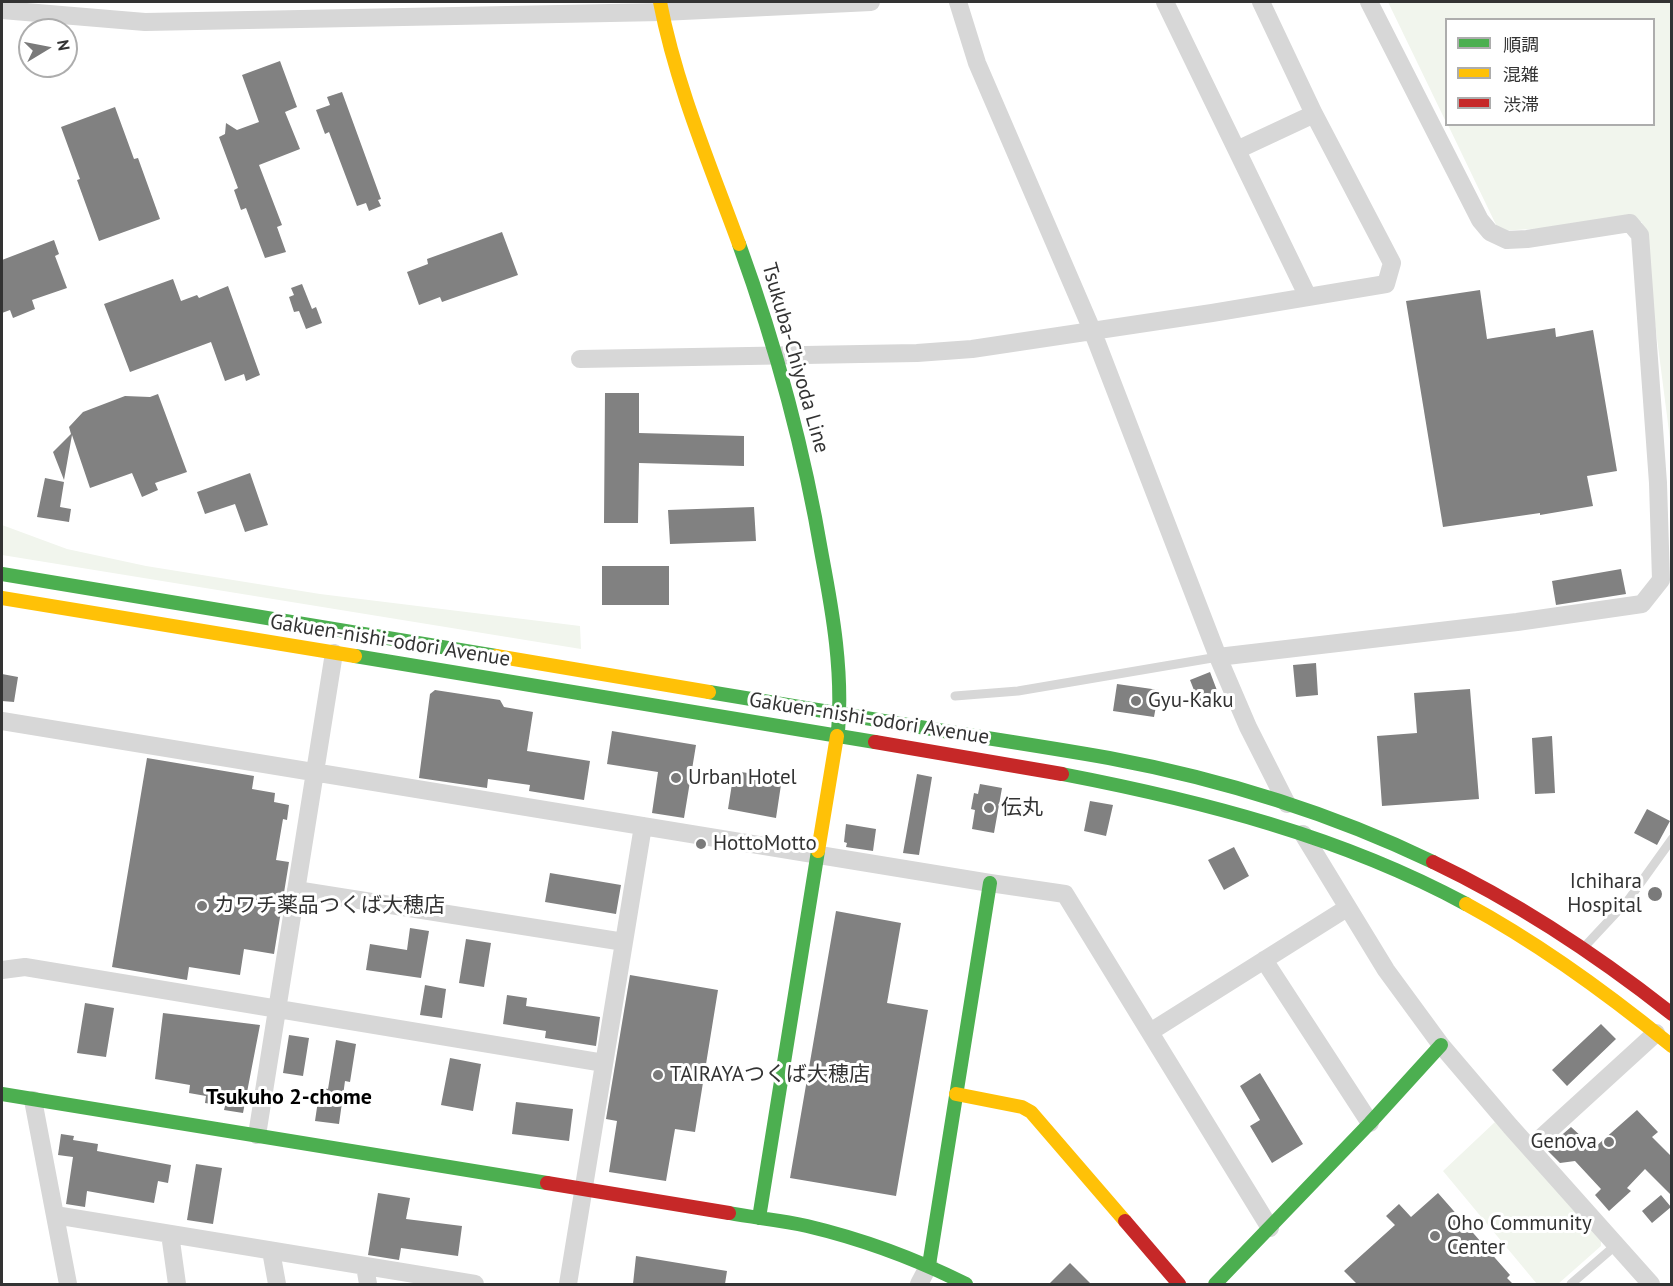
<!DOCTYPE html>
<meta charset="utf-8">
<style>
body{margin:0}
#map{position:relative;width:1673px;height:1286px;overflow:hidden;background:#fff;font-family:"PT Sans","Noto Sans JP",sans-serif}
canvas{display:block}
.frame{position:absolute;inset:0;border:3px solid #333;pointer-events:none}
.legend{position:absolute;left:1445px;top:18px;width:210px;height:108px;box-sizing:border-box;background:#fff;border:2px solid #adadad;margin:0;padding:8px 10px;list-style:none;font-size:18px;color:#333}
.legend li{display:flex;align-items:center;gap:12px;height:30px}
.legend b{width:30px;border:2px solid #adadad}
.north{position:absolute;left:18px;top:18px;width:60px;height:60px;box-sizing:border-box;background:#fff;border:2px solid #adadad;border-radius:50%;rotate:80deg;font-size:16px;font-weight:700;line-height:24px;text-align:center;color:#333}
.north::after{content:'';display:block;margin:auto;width:21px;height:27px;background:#7a7a7a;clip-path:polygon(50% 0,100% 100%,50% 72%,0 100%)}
</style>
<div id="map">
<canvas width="1673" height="1286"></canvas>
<div class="frame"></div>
<ul class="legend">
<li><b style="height:8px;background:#4caf50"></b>順調</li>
<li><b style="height:8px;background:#ffc107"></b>混雑</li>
<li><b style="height:8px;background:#c62828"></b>渋滞</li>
</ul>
<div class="north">N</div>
</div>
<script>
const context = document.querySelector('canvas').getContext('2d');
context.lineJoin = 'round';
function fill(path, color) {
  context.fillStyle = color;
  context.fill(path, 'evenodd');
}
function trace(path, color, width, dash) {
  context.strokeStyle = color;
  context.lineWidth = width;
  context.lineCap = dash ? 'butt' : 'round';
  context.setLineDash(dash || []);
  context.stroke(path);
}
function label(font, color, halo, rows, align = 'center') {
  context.font = font + ' "PT Sans","Noto Sans JP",sans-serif';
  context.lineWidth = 6;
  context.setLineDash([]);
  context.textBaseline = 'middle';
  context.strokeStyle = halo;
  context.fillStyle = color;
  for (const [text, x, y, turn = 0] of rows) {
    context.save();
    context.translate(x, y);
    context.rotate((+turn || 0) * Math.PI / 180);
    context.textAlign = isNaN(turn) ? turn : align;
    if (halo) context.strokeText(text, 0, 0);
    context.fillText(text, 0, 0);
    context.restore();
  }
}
fill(new Path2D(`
 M1388,2H1671V447L1642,222L1499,231L1448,125L1654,124V20H1446V122Z
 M2,525L67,549L146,566L320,594L580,626L581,649L2,555Z
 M1495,1122L1601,1239V1246L1558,1284H1537L1443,1171Z`), '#f1f5ed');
fill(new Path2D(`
 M280,61L297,107L285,112L300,149L259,165L282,225L277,227L286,252L265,258L246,208L241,210L234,190L238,188L219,137L225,134L226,123L237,130L259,122L242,75Z
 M342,92L381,199L378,200L381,206L369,211L366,203L357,206L329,132L325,134L316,110L330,105L327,97Z
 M115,107L134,159L138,158L160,219L99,241L77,180L80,179L61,127Z
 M502,232L518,275L442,302L440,297L419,305L407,272L428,264L427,259Z
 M54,240L59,254L55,256L67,288L32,300L35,309L13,318L10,310L2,313V260Z
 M173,279L181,301L197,295L199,298L228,286L260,375L246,381L244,374L225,381L211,342L130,372L104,304Z
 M302,284L312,309L316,307L322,323L306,329L299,311L294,312L289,297L294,295L291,288Z
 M1480,290L1487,339L1555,328L1556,337L1593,330L1617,471L1587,476L1593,506L1540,515V513L1443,527L1406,301Z
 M605,393H639V433L744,436V466L639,463L638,523H604Z
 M158,394L187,472L155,483L158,490L142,497L132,473L90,488L72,435L64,480L53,452L71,434L69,427L83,412L125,396L150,397Z
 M250,473L268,525L245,532L235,504L205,514L197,492Z
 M45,478L64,482L60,507L71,509L69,522L37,517Z
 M754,507L756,541L670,544L668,510Z
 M602,566H669V605H602Z
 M1621,569L1626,594L1556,605L1552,581Z
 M1316,663L1318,695L1296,697L1293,665Z
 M1210,672L1221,701L1201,708L1190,680Z
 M2,674L18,677L14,702L2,701Z
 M1117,684L1159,690L1154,717L1113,711Z
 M1470,689L1479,799L1382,806L1377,736L1417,733L1414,693Z
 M435,690L500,700L504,707L533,712L527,751L590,761L584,800L529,791L530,785L488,779L487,788L419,778L430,694Z
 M612,731L696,745L684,818L652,813L658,772L607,764Z
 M1552,736L1555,793L1535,794L1532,738Z
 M147,758L254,776L252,789L275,793L274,802L289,805L287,820L283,819L276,860L289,862L274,954L244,949L240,975L189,967L187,980L112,967Z
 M734,771L782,778L776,818L728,809Z
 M917,774L932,777L919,855L903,853Z
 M980,784L1002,788L994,833L972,829L975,810L971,809L974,793L978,794Z
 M1090,801L1113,805L1106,836L1084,831Z
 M1647,809L1670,821L1657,845L1634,833Z
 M846,824L876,829L873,851L846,847L847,843L844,842Z
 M1234,847L1249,876L1224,890L1208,860Z
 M550,873L621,885L616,914L545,902Z
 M836,911L901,923L887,1003L928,1010L896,1196L790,1178Z
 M410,928L429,931L421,978L366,970L370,944L407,950Z
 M466,939L491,943L484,987L459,983Z
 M630,975L718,990L695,1132L675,1129L666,1181L609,1172L617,1121L606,1119Z
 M425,985L446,989L442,1018L420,1015Z
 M507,995L527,998L526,1006L600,1017L596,1046L545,1038L546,1031L503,1024Z
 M85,1003L114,1008L106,1057L77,1053Z
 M163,1013L260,1025L243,1113L224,1110L225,1106L205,1103L206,1096L189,1093L190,1085L155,1079Z
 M1601,1024L1616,1039L1567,1086L1552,1070Z
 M289,1035L309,1038L303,1076L283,1073Z
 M336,1040L356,1044L350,1082L345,1081L339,1124L315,1121L320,1087L328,1089Z
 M450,1058L481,1064L473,1111L441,1105Z
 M1260,1073L1303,1144L1272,1163L1250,1126L1260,1120L1240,1086Z
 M516,1102L573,1109L569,1141L512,1134Z
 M1637,1110L1658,1132L1652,1137L1671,1156V1195L1645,1169L1627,1188L1631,1191L1609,1211L1595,1195L1601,1189L1575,1161L1560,1163L1548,1151L1551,1148L1549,1146L1571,1127L1594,1148Z
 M61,1134L74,1136L73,1140L98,1144L97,1151L171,1165L168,1183L158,1181L154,1203L87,1191L85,1207L66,1204L73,1157L58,1155Z
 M196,1164L222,1168L213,1224L187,1220Z
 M378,1193L410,1198L406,1219L462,1226L458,1256L401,1248L399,1260L368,1255Z
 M1438,1193L1510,1275L1507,1278L1513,1284H1357L1344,1271L1395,1225L1386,1216L1399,1204L1411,1217Z
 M1661,1195L1671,1207L1652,1223L1642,1211Z
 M636,1256L727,1271L725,1284H633Z
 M1070,1263L1091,1284H1049Z`), '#818181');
trace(new Path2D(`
 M955,696L1018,691L1218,657
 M1587,944L1629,899L1672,839
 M1571,1284L1616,1245`), '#d7d7d7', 9);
trace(new Path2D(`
 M958,2L977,63L1092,330L1218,657L1248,727L1287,804
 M1165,2L1308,297
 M2,10L145,22L662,12L871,2
 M1237,150L1314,114
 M580,359L917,353L972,349L1212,313L1386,284L1392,263L1314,114L1261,2
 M1218,657L1517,622L1642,604L1661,580L1658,483L1640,235L1630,223L1527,239L1507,240L1490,232L1480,220L1369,2
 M2,721L990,883L1065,894L1270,1228
 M1303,834L1386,970L1441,1045L1510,1126L1651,1284
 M296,890L624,942
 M1264,960L1370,1123
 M2,970L25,967L604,1063
 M1150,1032L1347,908
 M33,1100L68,1284
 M257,1135L334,653
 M1530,1148L1656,1033
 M55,1215L475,1284
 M170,1234L177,1284
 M271,1251L277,1284
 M365,1266L368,1284
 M568,1284L643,826
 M919,1284L929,1265`), '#d7d7d7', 18);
trace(new Path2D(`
 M739,244C776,346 804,449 822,556C833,614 843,672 838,732
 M2,574L496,656
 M355,656L875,742
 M709,692C798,706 886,721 974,736C1019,743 1064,750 1109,758C1221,779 1331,813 1433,862
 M1062,774C1202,801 1340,836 1466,904
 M2,1094L547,1183
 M729,1213C755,1218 781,1220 807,1226C862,1239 916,1259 966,1284
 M759,1218L818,851
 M929,1265L990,883
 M1215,1284L1370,1123L1441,1045`), '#4caf50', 14);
trace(new Path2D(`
 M660,2C676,85 710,165 739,244
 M2,598L355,656
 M496,656L709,692
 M818,851L837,736
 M1466,904C1540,944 1607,993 1672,1046
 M956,1094L1022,1107L1031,1112L1125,1221`), '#ffc107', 14);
trace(new Path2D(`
 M875,742L1062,774
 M1433,862C1519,903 1597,955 1672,1014
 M547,1183L729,1213
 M1125,1221L1179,1284`), '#c62828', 14);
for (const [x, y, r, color] of [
 [1136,701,6,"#7a7a7a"],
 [676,778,6,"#7a7a7a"],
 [989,808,6,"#7a7a7a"],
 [701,844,6,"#7a7a7a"],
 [1655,894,8,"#7a7a7a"],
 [202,906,6,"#7a7a7a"],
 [658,1075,6,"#7a7a7a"],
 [1609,1142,6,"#7a7a7a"],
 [1435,1236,6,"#7a7a7a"]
]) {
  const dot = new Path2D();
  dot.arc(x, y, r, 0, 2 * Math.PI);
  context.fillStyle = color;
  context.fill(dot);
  trace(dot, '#fff', 2);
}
label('21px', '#333', '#fff', [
 ["Tsukuba-Chiyoda Line",795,358,74],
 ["Gakuen-nishi-odori Avenue",390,641,9],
 ["Gakuen-nishi-odori Avenue",869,719,9]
]);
label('21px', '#333', '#fff', [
 ["Gyu-Kaku",1148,701],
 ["Urban Hotel",688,778],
 ["伝丸",1001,808],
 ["HottoMotto",713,844],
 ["Ichihara",1642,882,"right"],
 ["Hospital",1642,906,"right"],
 ["カワチ薬品つくば大穂店",214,906],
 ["TAIRAYAつくば大穂店",670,1075],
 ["Genova",1597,1142,"right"],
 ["Oho Community",1447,1224],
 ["Center",1447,1248]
], 'left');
label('bold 22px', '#000', '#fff', [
 ["Tsukuho 2-chome",289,1098]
]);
</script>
